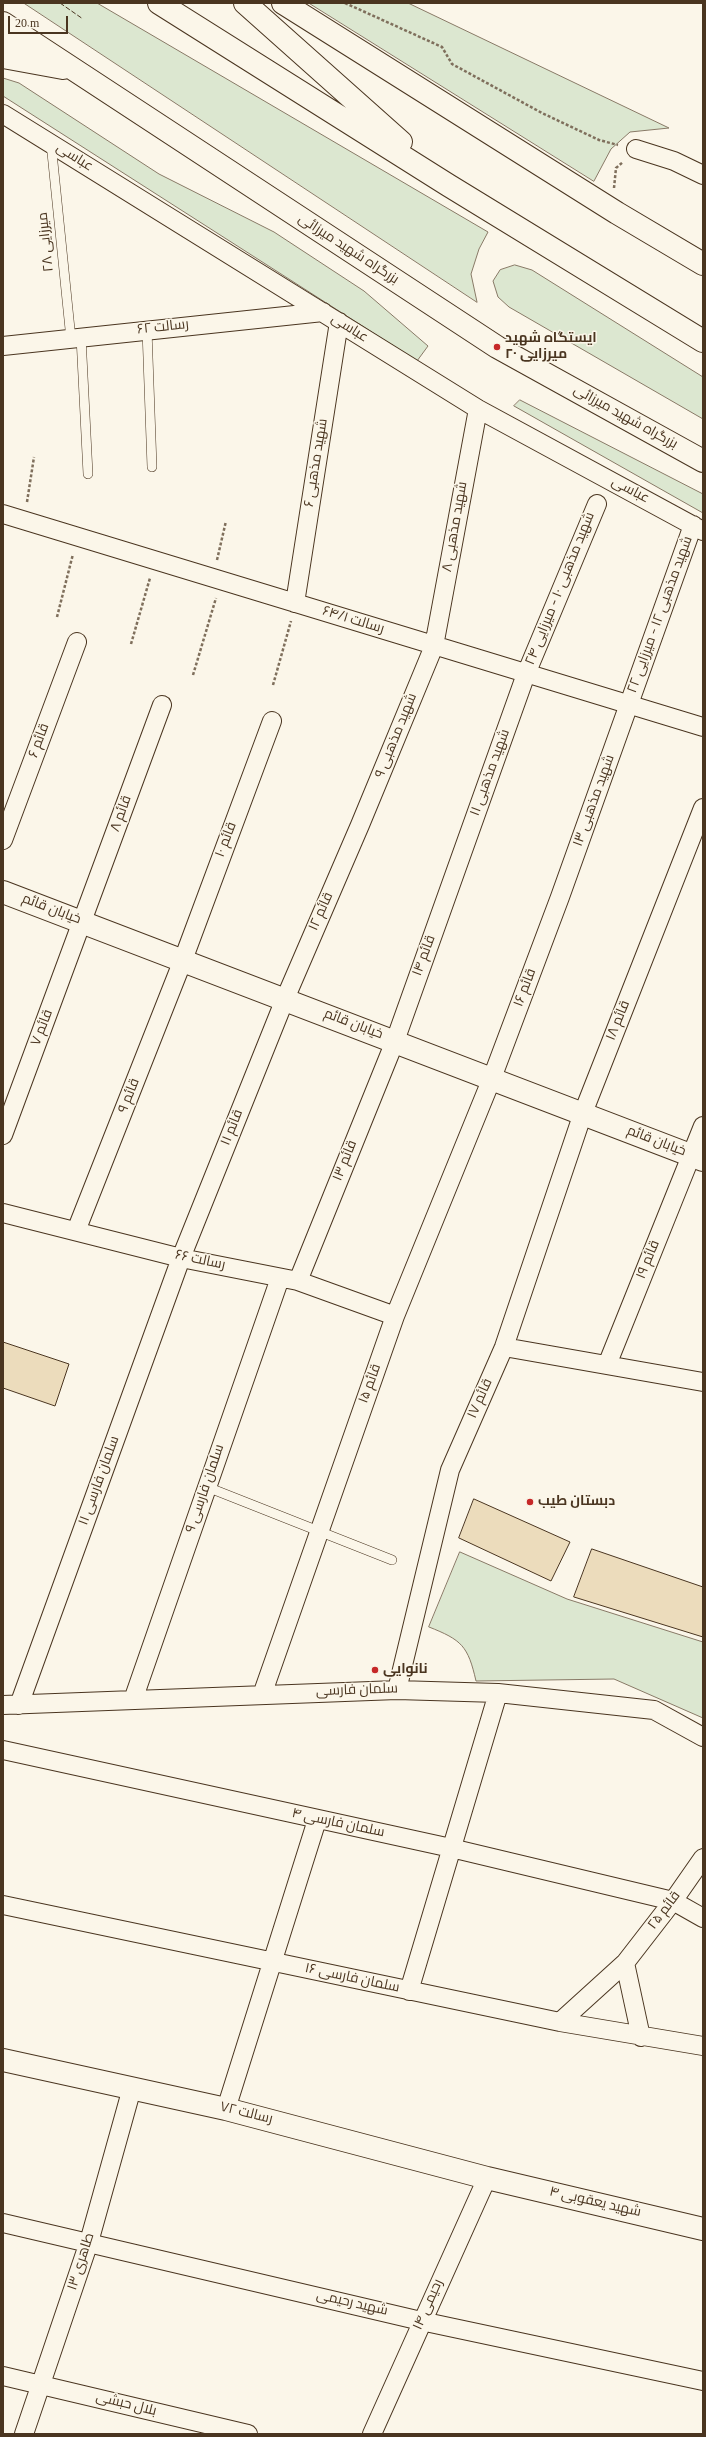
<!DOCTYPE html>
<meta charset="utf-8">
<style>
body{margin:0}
#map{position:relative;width:706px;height:2437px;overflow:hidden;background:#fbf6e9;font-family:Georgia,serif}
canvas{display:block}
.frame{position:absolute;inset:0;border:4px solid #4a3520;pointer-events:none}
.scale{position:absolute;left:8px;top:16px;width:60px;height:18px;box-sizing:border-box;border:2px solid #4a3520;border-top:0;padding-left:5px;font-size:12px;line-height:14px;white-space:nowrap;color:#4a3520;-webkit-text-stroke:3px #fbf6e9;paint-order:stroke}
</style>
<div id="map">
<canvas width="706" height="2437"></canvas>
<div class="frame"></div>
<div class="scale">20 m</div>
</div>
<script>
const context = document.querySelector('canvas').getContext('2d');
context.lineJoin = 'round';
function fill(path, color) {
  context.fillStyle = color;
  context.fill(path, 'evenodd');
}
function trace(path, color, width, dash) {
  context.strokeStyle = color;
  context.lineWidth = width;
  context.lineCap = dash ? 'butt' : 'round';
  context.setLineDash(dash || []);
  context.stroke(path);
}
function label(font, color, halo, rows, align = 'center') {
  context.font = font + ' Georgia,Cairo,serif';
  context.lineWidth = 3;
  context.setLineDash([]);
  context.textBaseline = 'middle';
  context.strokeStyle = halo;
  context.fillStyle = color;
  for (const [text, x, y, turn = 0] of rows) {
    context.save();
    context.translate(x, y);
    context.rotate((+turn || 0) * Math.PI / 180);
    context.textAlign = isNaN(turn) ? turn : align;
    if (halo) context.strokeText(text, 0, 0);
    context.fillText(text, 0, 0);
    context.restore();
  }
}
const green = new Path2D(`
 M24,3H97L488,232L479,249L471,274L477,302Z
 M309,3H408L669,128L630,132L611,149L594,181Z
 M3,78L19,83L159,174L274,232L364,291L428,346L417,361L3,96Z
 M515,265L532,270L703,377V419L509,307L498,297L493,281L500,270Z
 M520,400L703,494V513L514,406Z
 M460,1552L567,1599L703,1642V1718L614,1679L476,1681C468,1646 462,1640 429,1627Z`);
fill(green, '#dce7d0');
trace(green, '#887966', 1);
const building = new Path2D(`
 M3,1342L69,1364L55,1406L3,1388Z
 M474,1499L570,1542L551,1581L459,1538Z
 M592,1549L703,1587V1637L574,1597Z`);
fill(building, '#ecdcbc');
trace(building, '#4a3520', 1);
const service = new Path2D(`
 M51,143L71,339
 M147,330L152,467
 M81,337L88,474
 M207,1487L392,1560`);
const minor = new Path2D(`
 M3,114L478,409L703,531
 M636,149L674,161L703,175
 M3,346L323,312
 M3,514L703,727
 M295,603L339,322
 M3,840L77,642
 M3,1135L162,705
 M3,1213L181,1258L298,1281L395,1316
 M76,1231L183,960L272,721
 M298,1281L395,1041L526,674L597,504
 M504,1347L703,1382
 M607,1365L703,1126
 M397,1690L450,1470L504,1347L583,1113L703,808
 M262,1695L395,1316L492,1078L560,897L693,525
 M133,1700L280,1278
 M3,1705L397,1690L498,1693L654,1710L703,1737
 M19,1705L181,1258L285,999L360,825L434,646L478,409
 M3,1750L451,1848L673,1901L703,1918
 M3,1905L560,2022L703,2046
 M409,1991L498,1693
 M560,2022L625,1963
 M641,2037L625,1963L673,1901L703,1858
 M226,2109L317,1820
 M3,2223L421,2321L703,2381
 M3,2376L248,2434
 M24,2434L89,2242L132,2088
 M372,2434L487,2178`);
const tertiary = new Path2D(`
 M283,3L617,213L703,264
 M3,892L703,1160
 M3,2060L226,2109L487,2178L703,2229`);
const secondary = new Path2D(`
 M3,41L52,62`);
const trunk = new Path2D(`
 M159,3L448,185L703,341
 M245,3L401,142
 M3,23L497,347L703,461
 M3,57L63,68`);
trace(service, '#4a3520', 10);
trace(minor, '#4a3520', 20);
trace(tertiary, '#4a3520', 24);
trace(secondary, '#4a3520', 24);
trace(trunk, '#4a3520', 24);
trace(new Path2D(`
 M345,3L442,47L452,64L542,113L599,140L618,145
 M614,188L616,168L623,162
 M27,502L34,457
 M217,560L226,521
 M57,617L73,554
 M131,644L150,578
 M193,675L216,598
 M273,685L291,621`), '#7f6f5c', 2.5, [3, 2]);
trace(service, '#fbf6e9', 9);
trace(minor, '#fbf6e9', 18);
trace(tertiary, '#fbf6e9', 22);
trace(secondary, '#fbf6e9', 22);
trace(trunk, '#fbf6e9', 22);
trace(new Path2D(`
 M60,3L83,19`), '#4a3520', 1, [5, 2]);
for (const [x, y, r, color] of [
 [497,347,4,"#c62828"],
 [530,1502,4,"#c62828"],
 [375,1670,4,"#c62828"]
]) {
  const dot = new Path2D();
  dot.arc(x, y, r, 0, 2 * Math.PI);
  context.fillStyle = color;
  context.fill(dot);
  trace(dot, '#fbf6e9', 1.5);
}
label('14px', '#4a3520', '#fbf6e9', [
 ["عباسی",74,158,32],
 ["میرزایی ۲۸",47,242,-96],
 ["بزرگراه شهید میرزائی",348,250,33],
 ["رسالت ۶۲",163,328,-6],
 ["عباسی",349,329,32],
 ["بزرگراه شهید میرزائی",625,418,29],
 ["شهید مذهبی ۶",317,463,-81],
 ["عباسی",630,491,28],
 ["شهید مذهبی ۸",456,527,-80],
 ["شهید مذهبی ۱۰ - میرزایی ۲۴",561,589,-68],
 ["شهید مذهبی ۱۲ - میرزایی ۲۲",661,615,-70],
 ["رسالت ۶۴/۱",353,621,17],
 ["شهید مذهبی ۹",397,736,-68],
 ["قائم ۶",40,741,-70],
 ["شهید مذهبی ۱۱",491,773,-70],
 ["شهید مذهبی ۱۳",595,801,-70],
 ["قائم ۸",122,814,-70],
 ["قائم ۱۰",227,840,-69],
 ["خیابان قائم",51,910,21],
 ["قائم ۱۲",322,912,-66],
 ["قائم ۱۴",425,956,-70],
 ["قائم ۱۶",526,988,-69],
 ["قائم ۱۸",619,1021,-68],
 ["خیابان قائم",353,1025,21],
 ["قائم ۷",43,1028,-69],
 ["قائم ۹",130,1096,-69],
 ["قائم ۱۱",233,1128,-68],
 ["خیابان قائم",656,1142,21],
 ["قائم ۱۳",346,1161,-68],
 ["قائم ۱۹",649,1260,-68],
 ["رسالت ۶۶",200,1261,12],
 ["قائم ۱۵",371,1384,-70],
 ["قائم ۱۷",481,1399,-66],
 ["سلمان فارسی ۱۱",100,1481,-70],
 ["سلمان فارسی ۹",206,1489,-71],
 ["سلمان فارسی",357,1691,-2],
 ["سلمان فارسی ۴",338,1824,12],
 ["قائم ۲۵",665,1911,-53],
 ["سلمان فارسی ۱۶",352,1979,12],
 ["رسالت ۷۲",246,2114,14],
 ["شهید یعقوبی ۴",595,2203,13],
 ["طاهری ۱۳",82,2262,-72],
 ["شهید رحیمی",352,2304,13],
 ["رحیمی ۱۴",429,2305,-66],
 ["بلال حبشی",126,2405,14]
]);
label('bold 14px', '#4a3520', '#fbf6e9', [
 ["ایستگاه شهید",505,339],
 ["میرزایی ۲۰",505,355],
 ["دبستان طیب",538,1502],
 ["نانوایی",383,1670]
], 'left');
</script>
